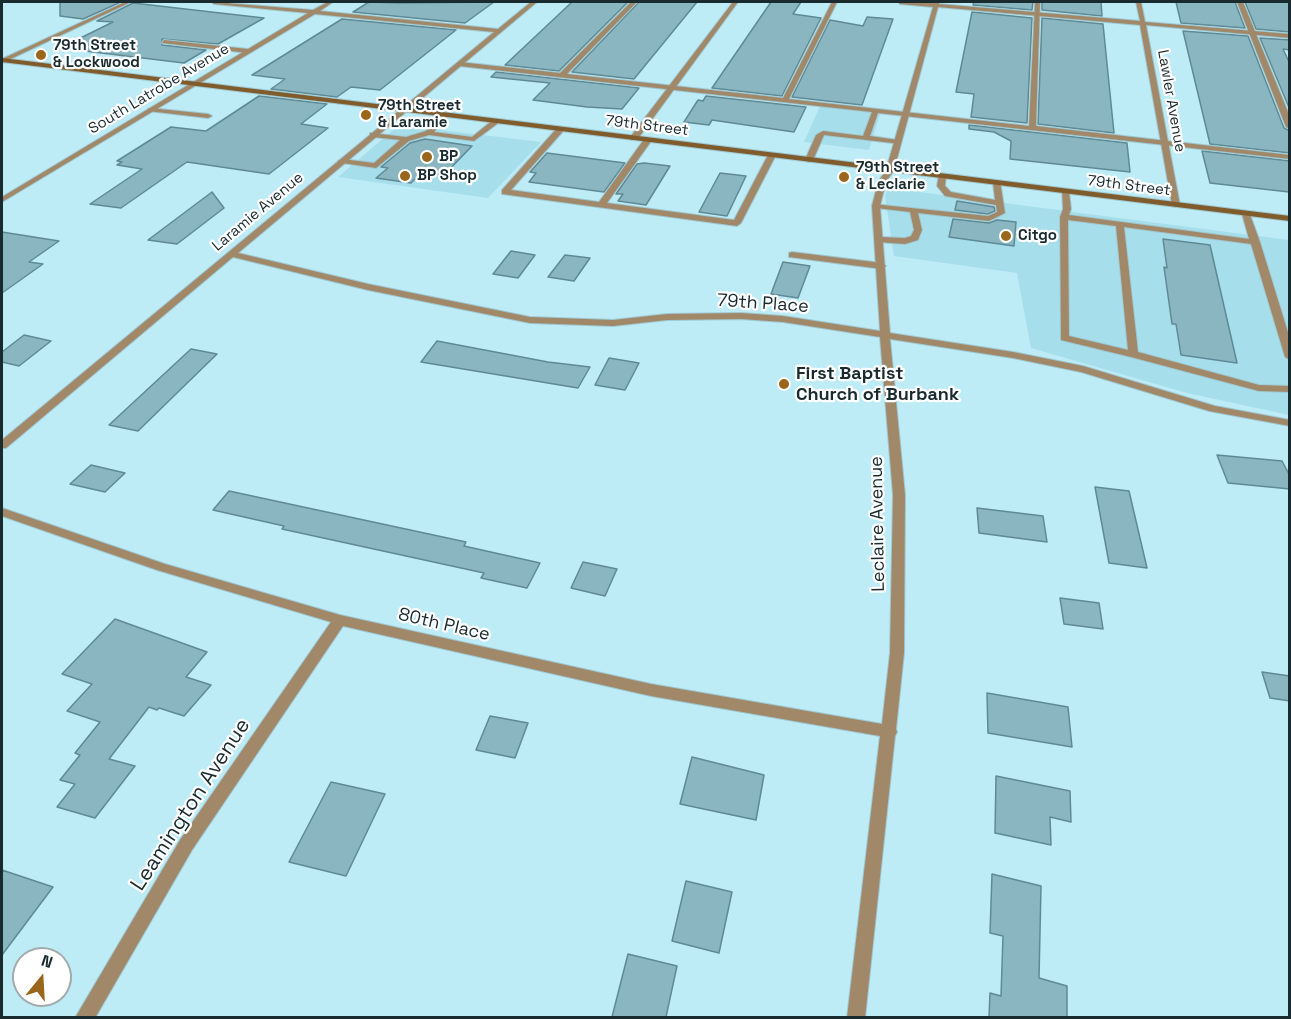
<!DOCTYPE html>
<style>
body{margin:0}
#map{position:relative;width:1291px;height:1019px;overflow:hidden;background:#bdebf6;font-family:"Space Grotesk",sans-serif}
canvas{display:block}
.frame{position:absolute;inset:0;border:3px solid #192b2f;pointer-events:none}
.north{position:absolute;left:12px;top:947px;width:60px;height:60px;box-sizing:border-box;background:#fff;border:2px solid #a3aaac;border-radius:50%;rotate:18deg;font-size:16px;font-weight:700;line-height:24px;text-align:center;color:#192b2f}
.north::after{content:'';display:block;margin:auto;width:21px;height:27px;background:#99661b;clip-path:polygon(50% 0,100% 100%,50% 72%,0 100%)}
</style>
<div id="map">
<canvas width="1291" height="1019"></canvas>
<div class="frame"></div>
<div class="north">N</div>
</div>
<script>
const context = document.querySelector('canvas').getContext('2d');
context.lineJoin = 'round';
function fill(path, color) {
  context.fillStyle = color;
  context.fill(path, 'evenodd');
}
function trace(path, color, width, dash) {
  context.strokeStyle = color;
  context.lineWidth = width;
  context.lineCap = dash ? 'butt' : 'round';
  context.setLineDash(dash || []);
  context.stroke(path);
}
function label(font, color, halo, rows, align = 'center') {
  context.font = font + ' "Space Grotesk",sans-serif';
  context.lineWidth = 4.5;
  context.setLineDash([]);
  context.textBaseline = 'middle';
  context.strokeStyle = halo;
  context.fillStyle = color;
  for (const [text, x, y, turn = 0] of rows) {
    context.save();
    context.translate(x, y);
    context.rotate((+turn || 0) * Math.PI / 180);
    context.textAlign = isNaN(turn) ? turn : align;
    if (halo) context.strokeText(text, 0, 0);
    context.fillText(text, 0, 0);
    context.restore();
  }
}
fill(new Path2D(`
 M821,104L881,111L869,150L804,142Z
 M399,125L541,142L488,198L338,177Z
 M888,188L1289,240V415L1187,393L1031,348L1017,273L894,256L885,196Z`), '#a7deeb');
const building = new Path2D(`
 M60,2H121L83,19L60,16Z
 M369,2L399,3L494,2L465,23L353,12Z
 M572,2H628L559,71L505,65Z
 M639,2H697L634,79L572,72Z
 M771,2H801L793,14L821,18L782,96L712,88Z
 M974,2H1033L1032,10L973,5Z
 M1042,2H1101L1102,16L1042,10Z
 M1176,2H1235L1245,28L1181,23Z
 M1245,2H1290V32L1256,29Z
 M133,3L264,18L218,44L162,39V45L206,50L184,63L60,48L113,22L97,21Z
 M972,12L1032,18L1027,123L971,117L974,94L956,92Z
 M867,17L893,19L862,105L792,97L830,20L863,26Z
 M1042,18L1103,24L1114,133L1038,124Z
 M342,19L456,30L380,90L351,87L337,97L271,89L285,79L252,75Z
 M1183,31L1248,36L1284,128L1290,131V153L1210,144Z
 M1260,38L1290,40V50L1283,49L1290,64V110Z
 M496,72L639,88L622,109L587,107L533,100L550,83L491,77Z
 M259,96L327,104L301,124L328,128L269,174L187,162L121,208L90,204L142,169L117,165L122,162L117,161L171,127L206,131Z
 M706,96L806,107L794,132L712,120L709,125L684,122L698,100L703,101Z
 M969,125L1127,143L1130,172L1010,159L1011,141L994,132L969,129Z
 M425,139L472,146L444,175L433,174L427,180L416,178L411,183L376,178L388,168L381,167L410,143Z
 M1202,151L1290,161L1289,192L1210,183Z
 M547,153L625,163L604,192L529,182L536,173L530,172Z
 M644,163L670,166L646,205L618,201L623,194H616L637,164Z
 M720,173L746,176L727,216L699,212Z
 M212,192L224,208L177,244L148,240Z
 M957,201L994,207L995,211L988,214L955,210Z
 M953,219L989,223L997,220L1016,222L1014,246L949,237Z
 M2,232L59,241L29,262L43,264L2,293Z
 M1163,239L1210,245L1237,363L1181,355L1176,324H1172L1164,267L1167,268Z
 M511,251L535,255L518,278L493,274Z
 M565,255L590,258L574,281L548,277Z
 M783,262L810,266L798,298L771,294Z
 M24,335L51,341L19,366L2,362V352Z
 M437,341L548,362L590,367L578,388L421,362Z
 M191,349L217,354L138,431L109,425Z
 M609,358L639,363L625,390L595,385Z
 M1217,455L1282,461L1290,476V489L1228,483Z
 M91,465L125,473L105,492L70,484Z
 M1095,487L1129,491L1147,568L1109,563Z
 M229,491L466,542L464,546L540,563L527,588L481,578L484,573L282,529L284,526L213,510Z
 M977,508L1043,516L1047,542L979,533Z
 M583,562L617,569L605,596L571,588Z
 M1060,598L1099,603L1103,629L1064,624Z
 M115,619L207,652L186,677L211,685L184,716L159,708L157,710L149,707L109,759L135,766L95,818L57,807L75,784L60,780L80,755L75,753L100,722L67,711L92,684L62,674Z
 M1262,672L1290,676V701L1270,698Z
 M987,693L1068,707L1072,747L988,733Z
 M490,716L528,723L515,758L476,750Z
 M692,757L764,775L756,820L680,804Z
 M996,776L1070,791L1071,822L1050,817L1051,845L995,833Z
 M331,782L385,794L346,876L289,862Z
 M2,870L53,887L2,955Z
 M992,874L1041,886L1039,978L1067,986V1017H989L990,993L1001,996L1003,936L990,933Z
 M686,881L732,892L719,953L672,941Z
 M628,954L677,966L666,1017H612Z`);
fill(building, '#8ab6c2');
trace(building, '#5f8a95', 1.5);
const lane = new Path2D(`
 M225,2H233L227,5Z
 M631,2H637L567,74L783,98L832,2H837L789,99L1029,126L1035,2H1040L1036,126L1290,155V159L878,113L870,136L898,140H901V144L824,135L813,160L809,162L805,160L816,135L823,131L863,136L872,112L459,66L456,64L459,62L560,73Z
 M1237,2H1243L1290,117V129L1286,127Z
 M164,40L248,49L251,51L248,53L162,43Z
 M150,108L208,114L212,116L208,118L148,111V109Z
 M445,113L449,115L434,132L472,137L494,119L501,121L474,141L429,135L409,141L376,168L342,163L338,161L342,159L374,163L400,140L373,137H370V133L406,137L426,131Z
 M558,127L565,129L511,190L599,202L645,138H648L652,140L607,203L734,220L768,155L772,153L776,155L741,223L737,226L502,194V190Z
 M939,174L946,176L945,186L951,192L995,200L993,183L1000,181L1005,213L989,221L918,213L922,230L918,240L905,244L877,242V238L880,237L905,238L911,236L914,230L910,212L876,208L872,206L873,204L988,216L997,212L996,205L945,196L937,186Z
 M1062,189L1069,191L1071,209L1069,215L1249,239L1242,214L1249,212L1260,242L1290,339V360L1285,357L1251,244L1124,227L1138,352L1259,385L1290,386V392L1259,391L1131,357L1061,340L1060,217L1063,209ZM1068,220L1116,226L1128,350L1069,336Z
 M792,252L882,263L886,266L882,269L789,257V253Z`);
const street = new Path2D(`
 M125,2H131L2,63V59Z
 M212,2L313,10L328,2H333L320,11L498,29L531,2H537L238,253L368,284L530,317L613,320L667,314L741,313L783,316L880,331L872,206L878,182L886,170L933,7L900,4L898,2L934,3L939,2V4L1140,21L1136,2H1141L1145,22L1290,34V38L1146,25L1180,205L1176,207L1172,205L1140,25L938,7L894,170L886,182L880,206L890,333L1013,352L1083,366L1215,406L1290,420V426L1209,411L1081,372L1013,358L890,339L905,495L904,653L896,729L897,732L895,736L865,1018H847L880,736L651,696L343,626L192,850L95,1018H75L180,840L331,622L157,570L2,516V508L165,564L340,615L651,684L882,724L890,653L893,495L880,337L783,322L741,319L667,320L613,326L530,323L368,290L233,257L6,448H2V440L494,32L315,14L2,202V197L308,13L214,4Z
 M733,2H738L637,140H631V136Z`);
const secondary = new Path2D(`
 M2,58L1290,216V221L2,62Z`);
trace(lane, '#9fc8d2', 2);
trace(street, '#9fc8d2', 2);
trace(secondary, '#9fc8d2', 2);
fill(lane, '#a18869');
fill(street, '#a18869');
fill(secondary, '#805c2d');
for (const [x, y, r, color] of [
 [41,55,6,"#99661b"],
 [366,115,6,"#99661b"],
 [427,157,6,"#99661b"],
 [405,176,6,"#99661b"],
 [844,177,6,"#99661b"],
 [1006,236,6,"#99661b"],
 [784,384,6,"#99661b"]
]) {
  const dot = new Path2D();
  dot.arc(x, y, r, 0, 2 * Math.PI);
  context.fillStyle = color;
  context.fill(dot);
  trace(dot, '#fff', 2);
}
label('bold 15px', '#192b2f', '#fff', [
 ["79th Street",53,46],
 ["& Lockwood",53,63],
 ["79th Street",378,106],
 ["& Laramie",378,123],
 ["BP",439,157],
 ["79th Street",856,168],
 ["& Leclarie",856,185],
 ["BP Shop",417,176],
 ["Citgo",1018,236]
], 'left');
label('15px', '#192b2f', '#fff', [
 ["South Latrobe Avenue",159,89,-31],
 ["Lawler Avenue",1171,101,80],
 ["79th Street",647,126,7],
 ["79th Street",1129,186,7],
 ["Laramie Avenue",258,212,-40]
]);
label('18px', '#192b2f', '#fff', [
 ["79th Place",763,304,4],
 ["Leclaire Avenue",878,524,-91],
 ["80th Place",444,625,13]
]);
label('bold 18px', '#192b2f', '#fff', [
 ["First Baptist",796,374],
 ["Church of Burbank",796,395]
], 'left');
label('21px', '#192b2f', '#fff', [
 ["Leamington Avenue",191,805,-57]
]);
</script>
